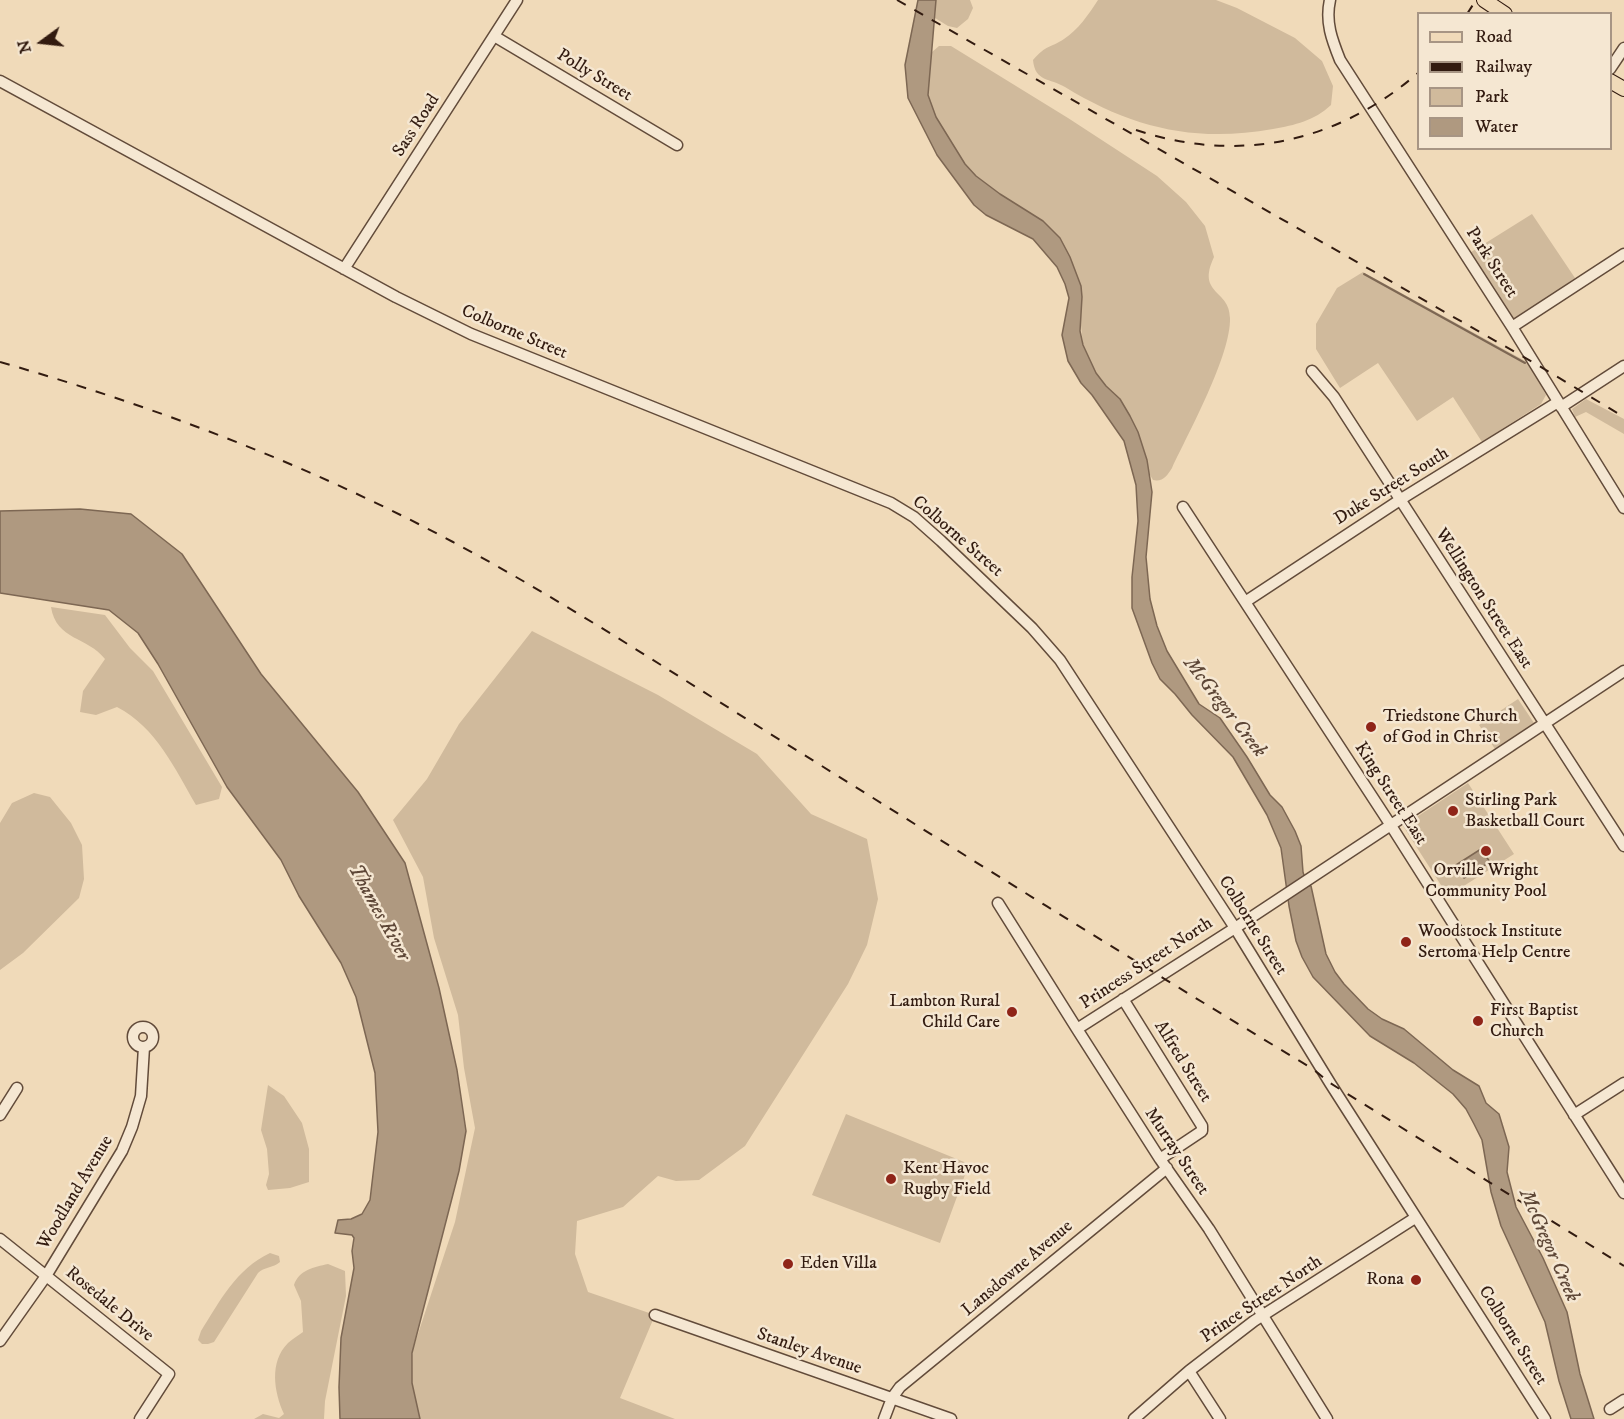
<!DOCTYPE html>
<style>
body{margin:0}
#map{position:relative;width:1624px;height:1419px;overflow:hidden;background:#f0dab9;font-family:"IM FELL DW Pica",serif}
canvas{display:block}
.legend{position:absolute;left:1417px;top:12px;width:195px;height:138px;box-sizing:border-box;background:#f5e7d2;border:2px solid #a79584;margin:0;padding:8px 10px;list-style:none;font-size:18px;color:#321b10}
.legend li{display:flex;align-items:center;gap:12px;height:30px}
.legend b{width:30px;border:2px solid #a79584}
.north{position:absolute;left:12px;top:12px;width:60px;height:60px;-webkit-text-stroke:4px #f5e7d2;paint-order:stroke;rotate:255deg;font-size:16px;font-weight:700;line-height:24px;text-align:center;color:#321b10}
.north::after{content:'';display:block;margin:auto;width:21px;height:27px;background:#321b10;clip-path:polygon(50% 0,100% 100%,50% 72%,0 100%)}
</style>
<div id="map">
<canvas width="1624" height="1419"></canvas>
<ul class="legend">
<li><b style="height:8px;background:#f0dab9"></b>Road</li>
<li><b style="height:8px;background:#321b10"></b>Railway</li>
<li><b style="height:16px;background:#d0ba9c"></b>Park</li>
<li><b style="height:16px;background:#af9980"></b>Water</li>
</ul>
<div class="north">N</div>
</div>
<script>
const context = document.querySelector('canvas').getContext('2d');
context.lineJoin = 'round';
function fill(path, color) {
  context.fillStyle = color;
  context.fill(path, 'evenodd');
}
function trace(path, color, width, dash) {
  context.strokeStyle = color;
  context.lineWidth = width;
  context.lineCap = dash ? 'butt' : 'round';
  context.setLineDash(dash || []);
  context.stroke(path);
}
function label(font, color, halo, rows, align = 'center') {
  context.font = font + ' "IM FELL DW Pica",serif';
  context.lineWidth = 5;
  context.setLineDash([]);
  context.textBaseline = 'middle';
  context.strokeStyle = halo;
  context.fillStyle = color;
  for (const [text, x, y, turn = 0] of rows) {
    context.save();
    context.translate(x, y);
    context.rotate((+turn || 0) * Math.PI / 180);
    context.textAlign = isNaN(turn) ? turn : align;
    if (halo) context.strokeText(text, 0, 0);
    context.fillText(text, 0, 0);
    context.restore();
  }
}
fill(new Path2D(`
 M936,0H970L973,8L968,19L957,28L948,26L935,18Z
 M1098,0H1216L1237,8L1295,38L1322,61L1333,86L1331,105C1314,121 1295,125 1273,129C1195,143 1132,128 1065,87C1050,78 1035,82 1033,60C1047,44 1049,49 1064,39C1078,30 1089,14 1098,0Z
 M939,46H951L1068,118L1157,176L1186,202L1205,226L1214,257C1196,295 1230,289 1230,318C1231,355 1189,432 1172,468C1167,476 1163,482 1153,480L1149,473L1138,432L1130,416L1120,399L1106,386L1096,373L1088,358L1083,345L1080,316L1043,221L1000,194L976,176L965,164L936,117L928,95V74L932,52Z
 M1532,214L1575,278L1517,320L1511,319L1468,254Z
 M1363,272L1529,363L1546,395L1541,404L1482,442L1453,397L1417,421L1378,363L1340,388L1316,349V324L1337,288Z
 M1586,399L1624,419V434L1586,412L1575,417L1572,409Z
 M51,607L105,615L130,648L153,671L222,787L219,799L196,805C175,769 156,727 117,707L96,715L80,712L83,691L105,659C88,637 56,640 51,607Z
 M532,631L658,695L757,754L811,814L867,839L878,899L867,945L848,984L745,1146L699,1180L676,1181L658,1176L623,1207L577,1221L575,1254L588,1292L655,1315L620,1398L675,1419H420L412,1383L413,1349L455,1222L475,1128L464,1068L458,1015L434,938L423,877L393,820L427,779L459,724Z
 M1518,699L1534,723L1495,749L1479,725Z
 M1468,783L1514,854L1448,896L1403,826Z
 M34,793L50,797L71,823L82,845L84,879L79,898L23,953L0,970V823L12,803Z
 M268,1085L284,1096L302,1123L309,1149V1182L290,1188L268,1190L266,1185L269,1174L267,1149L261,1130Z
 M846,1114L969,1164L940,1243L812,1195Z
 M270,1253L279,1256L280,1262C273,1268 264,1267 258,1273L214,1342L208,1344H202L198,1340L201,1331C220,1301 236,1269 270,1253Z
 M328,1264L345,1271L346,1296L325,1401L324,1419H254L263,1414L279,1418L284,1414C274,1392 269,1362 288,1343C292,1339 298,1336 303,1332L301,1301L294,1285C299,1270 314,1267 328,1264Z`), '#d0ba9c');
const water = new Path2D(`
 M918,0H936L928,95L936,117L965,164L976,176L1000,194L1043,221L1060,238L1070,257L1081,286L1082,297L1080,331L1083,345L1096,373L1106,386L1120,399L1130,416L1138,432L1147,460L1152,492L1146,557L1150,599L1157,626L1167,651L1199,704L1220,718L1247,757L1270,795L1282,807L1295,831L1301,846L1303,872L1307,885L1311,886L1326,954L1335,972L1344,984L1368,1009L1382,1019L1404,1029L1453,1070L1479,1086L1486,1103L1499,1114L1509,1147L1507,1172L1516,1207L1543,1258L1567,1312L1580,1374L1594,1419H1571L1559,1381L1545,1322L1501,1226L1491,1192L1482,1140L1474,1124L1466,1109L1453,1094L1414,1063L1370,1036L1313,977L1302,957L1296,941L1289,906L1281,848L1267,815L1233,757L1192,715L1175,694L1160,679L1152,663L1132,608V577L1138,521L1136,485L1124,441L1092,395L1081,383L1068,361L1062,335L1069,298L1065,284L1057,267L1033,239L986,215L974,205L937,155L908,98L905,65Z
 M80,509L131,514L182,554L261,674L358,792L405,863L439,988L457,1070L466,1131L459,1171L412,1353V1383L420,1419H340L339,1387L341,1338L354,1268L352,1251L354,1238L352,1235L335,1233L338,1220L351,1219L362,1214L370,1200L378,1132L375,1073L356,997L341,963L299,896L281,860L227,787L158,664L138,633L109,610L0,593V511Z
 M1481,849L1490,862L1464,878L1456,865Z`);
fill(water, '#af9980');
trace(water, '#7d6753', 1.5);
trace(new Path2D(`
 M1364,274L1525,363`), '#7d6753', 2);
const minor = new Path2D(`
 M1330,0C1325,22 1332,40 1340,60L1512,327L1624,508
 M494,36L677,145
 M1610,69L1624,48
 M0,81L396,297L471,334L891,503L914,517L941,541L1032,628L1060,660L1235,928L1330,1083L1545,1419
 M344,269L517,0
 M1512,327L1624,254
 M1312,371L1334,397L1624,846
 M1561,407L1624,366
 M1183,507L1390,824L1624,1193
 M1245,602L1406,496L1558,402
 M998,903L1077,1029L1160,1159L1209,1229L1327,1419
 M1123,999L1202,1126V1131L1160,1159
 M133 1037a10 10 0 1 1 20 0a10 10 0 1 1-20 0Z
 M1077,1029L1235,928L1624,671
 M0,1115L17,1088
 M1574,1115L1624,1083
 M0,1239L169,1374L140,1419
 M655,1315L951,1419
 M0,1341L46,1276L122,1151L132,1127L141,1096L144,1047
 M1189,1371L1220,1419
 M1610,1409L1624,1400
 M884,1419L892,1398L900,1387L1167,1168
 M1134,1419L1189,1371L1254,1321L1415,1218`);
const major = new Path2D(`
 M1484,0L1505,14
 M1610,81L1624,89`);
trace(minor, '#624b3a', 13);
trace(major, '#321b10', 16);
trace(minor, '#f5e7d2', 10);
trace(major, '#f0dab9', 14);
trace(new Path2D(`
 M897,0L1536,364L1624,417
 M1467,14L1476,0
 M1136,130C1238,164 1337,143 1418,73
 M0,362C157,407 309,465 453,542C573,606 686,682 801,753C971,859 1141,966 1313,1069L1330,1083L1624,1266`), '#321b10', 2, [10, 10]);
for (const [x, y, r, color] of [
 [1371,727,6,"#8f2418"],
 [1453,811,6,"#8f2418"],
 [1486,851,6,"#8f2418"],
 [1406,942,6,"#8f2418"],
 [1012,1012,6,"#8f2418"],
 [1478,1021,6,"#8f2418"],
 [891,1179,6,"#8f2418"],
 [788,1264,6,"#8f2418"],
 [1416,1280,6,"#8f2418"]
]) {
  const dot = new Path2D();
  dot.arc(x, y, r, 0, 2 * Math.PI);
  context.fillStyle = color;
  context.fill(dot);
  trace(dot, '#f5e7d2', 2);
}
label('18px', '#321b10', '#f5e7d2', [
 ["Polly Street",594,76,31],
 ["Sass Road",417,126,-57],
 ["Park Street",1491,263,57],
 ["Colborne Street",514,333,23],
 ["Duke Street South",1392,487,-32],
 ["Colborne Street",957,537,41],
 ["Wellington Street East",1483,599,57],
 ["King Street East",1390,794,57],
 ["Colborne Street",1252,926,58],
 ["Princess Street North",1147,964,-33],
 ["Alfred Street",1182,1062,58],
 ["Murray Street",1176,1152,56],
 ["Woodland Avenue",76,1193,-59],
 ["Lansdowne Avenue",1018,1269,-40],
 ["Prince Street North",1262,1300,-34],
 ["Rosedale Drive",109,1305,39],
 ["Colborne Street",1512,1336,58],
 ["Stanley Avenue",809,1352,19]
]);
label('18px', '#321b10', '#f5e7d2', [
 ["Triedstone Church",1383,717],
 ["of God in Christ",1383,738],
 ["Stirling Park",1465,801],
 ["Basketball Court",1465,822],
 ["Orville Wright",1486,871,"center"],
 ["Community Pool",1486,892,"center"],
 ["Woodstock Institute",1418,932],
 ["Sertoma Help Centre",1418,953],
 ["Lambton Rural",1000,1002,"right"],
 ["Child Care",1000,1023,"right"],
 ["First Baptist",1490,1011],
 ["Church",1490,1032],
 ["Kent Havoc",903,1169],
 ["Rugby Field",903,1190],
 ["Eden Villa",800,1264],
 ["Rona",1404,1280,"right"]
], 'left');
label('italic 20px', '#5e4737', '#f5e7d2', [
 ["McGregor Creek",1224,708,52],
 ["Thames River",378,913,61],
 ["McGregor Creek",1548,1246,66]
]);
</script>
